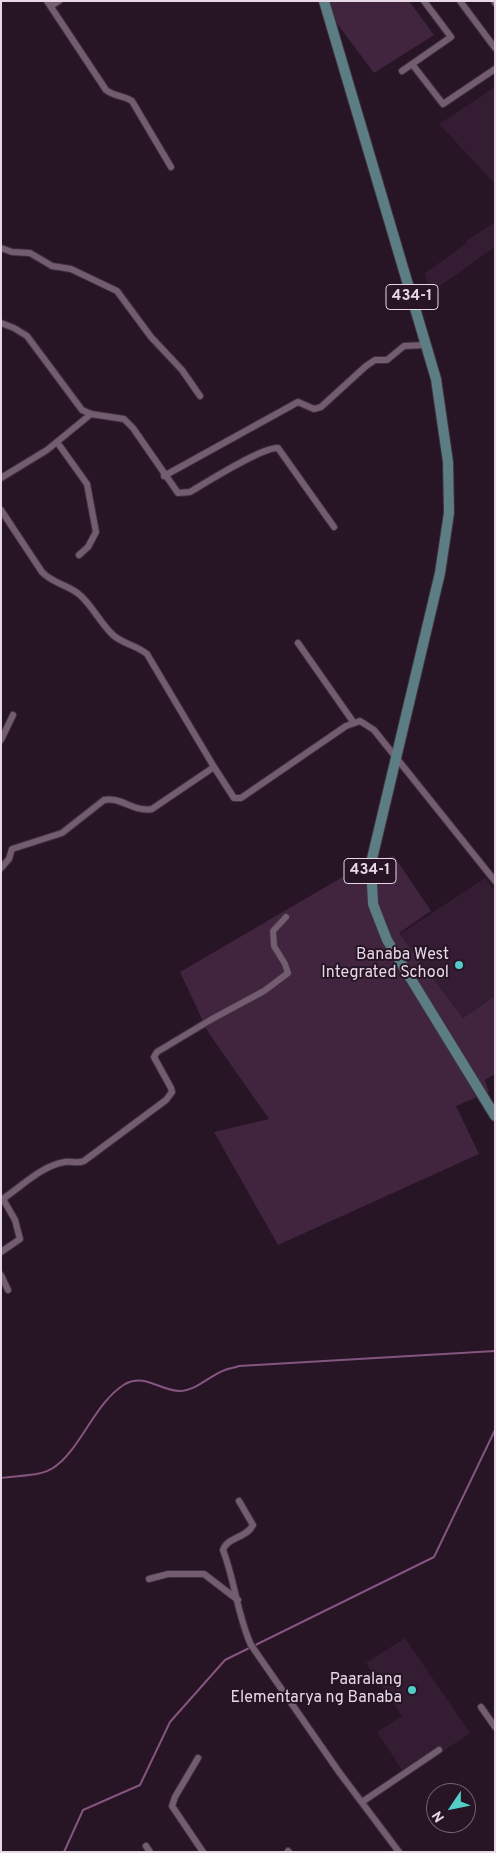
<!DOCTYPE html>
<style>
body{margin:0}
#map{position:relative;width:496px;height:1853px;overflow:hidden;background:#271425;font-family:Overpass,sans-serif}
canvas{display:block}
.frame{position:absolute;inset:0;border:2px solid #e6d9e5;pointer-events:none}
.north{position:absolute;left:426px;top:1783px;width:50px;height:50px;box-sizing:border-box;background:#271425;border:1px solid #736372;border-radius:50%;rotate:236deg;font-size:14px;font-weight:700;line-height:20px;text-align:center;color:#e6d9e5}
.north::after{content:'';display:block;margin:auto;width:18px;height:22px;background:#54cdc7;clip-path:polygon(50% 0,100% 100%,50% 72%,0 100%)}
</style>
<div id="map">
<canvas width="496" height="1853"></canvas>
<div class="frame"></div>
<div class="north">N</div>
</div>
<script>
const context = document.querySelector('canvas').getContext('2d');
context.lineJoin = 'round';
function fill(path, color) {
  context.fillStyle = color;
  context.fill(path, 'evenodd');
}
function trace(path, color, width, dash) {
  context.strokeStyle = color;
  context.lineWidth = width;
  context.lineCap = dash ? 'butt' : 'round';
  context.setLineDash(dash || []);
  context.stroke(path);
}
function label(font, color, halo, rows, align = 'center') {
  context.font = font + ' Overpass,sans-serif';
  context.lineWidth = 4;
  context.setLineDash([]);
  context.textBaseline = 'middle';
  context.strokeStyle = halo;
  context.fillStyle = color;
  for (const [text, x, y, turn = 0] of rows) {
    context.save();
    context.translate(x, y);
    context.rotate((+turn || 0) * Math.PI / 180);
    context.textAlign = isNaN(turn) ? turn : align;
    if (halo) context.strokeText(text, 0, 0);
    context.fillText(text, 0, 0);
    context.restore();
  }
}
fill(new Path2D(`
 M495,87V184L439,124Z
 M495,222V247L430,293L425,273L467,243L466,241Z
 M485,878L495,891V996L463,1018L400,934Z
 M405,1638L470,1733L439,1754L435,1749L402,1770L377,1732L402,1716L366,1663Z`), '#341c32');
fill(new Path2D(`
 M320,1H409L434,35L374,73Z
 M394,856L431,911L399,933L463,1018L495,996V1074L485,1080L489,1092L456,1106L479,1154L278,1245L214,1132L269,1119L208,1032L180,972L370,861Z`), '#41253e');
trace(new Path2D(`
 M1,1478C18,1475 39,1477 53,1468C80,1451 94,1403 125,1384C145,1373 160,1391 180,1391C196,1391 210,1375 225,1370C229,1368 235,1368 239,1366L495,1351
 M64,1852L83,1810L140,1785L170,1722L225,1660L434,1557L495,1430`), '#84557f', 2);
const minor = new Path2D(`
 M47,1L106,90C115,97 123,95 132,101L171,167
 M460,1L495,48
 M494,1L495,3
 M51,6L59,1
 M412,64L443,104L495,69
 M402,71L451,37L424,1
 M1,248L12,252L30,253L52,266L71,269L117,291L151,337L182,370L200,396
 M1,323L14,328L27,336L82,410L91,414L124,419L133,428L178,493L190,492C207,482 262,447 278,448L334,527
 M57,442L87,484L96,532L88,547L79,555
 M164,476L298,402L314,409L321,407L366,366L375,360H387L404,346L426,345
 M1,478L47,450L91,414
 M1,510L42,572C53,584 70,585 81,596C93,607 101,624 113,635C123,644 136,645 147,654L214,767
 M298,643L354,723
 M1,740L13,715
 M1,868L9,859L12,849L62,833L104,800C120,796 135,813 152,809L214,767L234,798H241L346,726L360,721L374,730L495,881
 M1,1200C20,1188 42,1165 65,1162C72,1161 77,1164 84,1161L166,1100L172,1092L171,1088L154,1057L157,1052L212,1019L264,991L288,973L285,964L274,946L273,931L286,917
 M1,1252L20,1239L15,1220L3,1199
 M1,1275L8,1290
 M239,1501L253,1525C247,1538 227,1537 223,1550C235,1581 237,1614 251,1645L339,1772L399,1852
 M149,1579L168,1574H204L238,1600
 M481,1707L495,1727
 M198,1758L175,1797L172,1806L203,1852
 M362,1802L439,1750
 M146,1846L150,1852
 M288,1851L289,1852`);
const primary = new Path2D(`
 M324,1L436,379L448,462L449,513L440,573L371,863L373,904L387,940L495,1116`);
trace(minor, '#3e313d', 8);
trace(primary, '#3e313d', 12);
trace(minor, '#735c70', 6);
trace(primary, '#5c7d83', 10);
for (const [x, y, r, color] of [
 [459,965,5,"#54cdc7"],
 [412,1690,5,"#54cdc7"]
]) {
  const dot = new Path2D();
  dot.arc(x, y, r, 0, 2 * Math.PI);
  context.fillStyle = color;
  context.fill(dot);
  trace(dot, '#271425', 2);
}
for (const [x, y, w] of [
 [412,297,52],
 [370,871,52]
]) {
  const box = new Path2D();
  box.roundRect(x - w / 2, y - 12.5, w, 25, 4);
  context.fillStyle = '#271425';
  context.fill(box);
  trace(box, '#e6d9e5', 1);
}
label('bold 15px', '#e6d9e5', null, [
 ["434-1",412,297],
 ["434-1",370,871]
]);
label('16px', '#e6d9e5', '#271425', [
 ["Banaba West",449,956],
 ["Integrated School",449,974],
 ["Paaralang",402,1681],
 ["Elementarya ng Banaba",402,1699]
], 'right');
</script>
